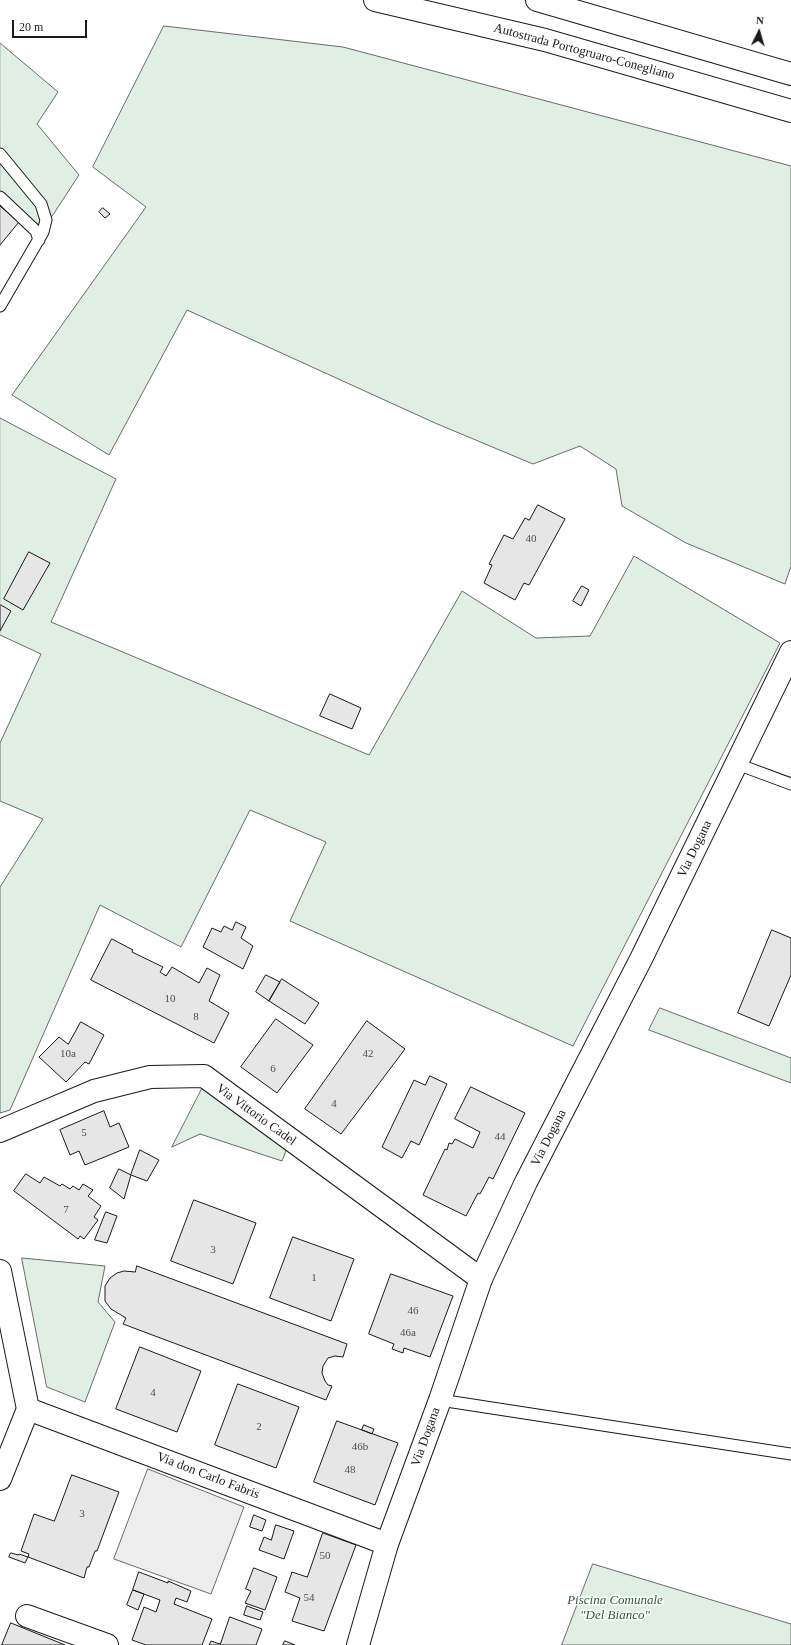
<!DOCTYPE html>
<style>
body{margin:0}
#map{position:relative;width:791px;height:1645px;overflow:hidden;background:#fff;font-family:"Times New Roman",serif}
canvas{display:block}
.north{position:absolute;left:739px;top:12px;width:40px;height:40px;-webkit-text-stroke:3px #fff;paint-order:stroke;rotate:5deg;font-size:11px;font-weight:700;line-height:16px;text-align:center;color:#1a1a1a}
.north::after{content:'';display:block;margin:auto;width:14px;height:18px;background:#1a1a1a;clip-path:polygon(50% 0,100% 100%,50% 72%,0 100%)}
.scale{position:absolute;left:12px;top:20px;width:75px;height:18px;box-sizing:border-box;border:2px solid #1a1a1a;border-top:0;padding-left:5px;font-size:12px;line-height:14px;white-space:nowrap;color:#1a1a1a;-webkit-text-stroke:3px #fff;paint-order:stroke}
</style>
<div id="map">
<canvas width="791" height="1645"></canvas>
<div class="north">N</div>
<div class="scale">20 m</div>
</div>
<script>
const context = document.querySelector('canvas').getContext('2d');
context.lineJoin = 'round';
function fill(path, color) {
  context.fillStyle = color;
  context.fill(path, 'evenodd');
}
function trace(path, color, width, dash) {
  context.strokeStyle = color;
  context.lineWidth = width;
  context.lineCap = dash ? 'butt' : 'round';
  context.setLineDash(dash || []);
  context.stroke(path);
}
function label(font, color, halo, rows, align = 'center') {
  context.font = font + ' "Times New Roman",serif';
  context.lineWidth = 3;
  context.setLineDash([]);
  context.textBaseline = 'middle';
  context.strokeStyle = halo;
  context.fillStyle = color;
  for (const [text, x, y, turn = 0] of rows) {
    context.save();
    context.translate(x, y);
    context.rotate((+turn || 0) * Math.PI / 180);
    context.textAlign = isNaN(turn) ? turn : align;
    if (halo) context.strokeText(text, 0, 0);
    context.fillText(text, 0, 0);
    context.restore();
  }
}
const green = new Path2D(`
 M164,26L343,47L791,166V566L785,584L686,543L622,506L616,469L580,446L533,464L435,423L187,310L109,455L12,395L146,207L93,167Z
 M0,43L58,92L37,124L79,175L41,233L0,197Z
 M0,418L116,479L51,622L369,755L462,591L536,638L590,636L634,556L780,643L573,1046L290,921L326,842L250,810L181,947L100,905L10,1110L0,1113V887L43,819L0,801V743L41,654L0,635Z
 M660,1008L791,1058V1083L649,1030Z
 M204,1085L287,1148L282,1161L200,1134L172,1147Z
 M22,1258L105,1266L98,1302L115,1322L85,1402L47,1387Z
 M593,1564L791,1624V1645H562Z`);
fill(green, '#e0efe3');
trace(green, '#6a6a6a', 1);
const parking = new Path2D(`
 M148,1469L244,1507L211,1594L114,1559Z`);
fill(parking, '#ededed');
trace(parking, '#6a6a6a', 1);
const building = new Path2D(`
 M0,206L19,222L0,245Z
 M103,208L110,214L105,218L99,212Z
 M538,505L565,519L529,585L524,583L515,600L484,583L492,565L489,564L504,535L513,539L525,518L529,520Z
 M29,552L50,563L23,610L4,599Z
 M582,586L589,590L581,606L573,601Z
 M1,605L11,611L0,631V606Z
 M330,694L361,708L352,729L320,716Z
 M236,922L246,927L241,938L253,946L243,969L203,947L212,928L221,932L224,926L232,930Z
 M772,930L791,938V975L769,1026L738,1013Z
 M112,939L133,950L132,952L163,967L160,972L166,976L172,967L199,983L207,968L220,975L209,1001L229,1013L214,1043L91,980Z
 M266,975L280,982L269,1001L256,992Z
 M282,979L319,1003L305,1024L269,1001Z
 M276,1019L313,1045L277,1093L241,1067Z
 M367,1021L405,1049L341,1134L305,1109Z
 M81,1022L104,1035L89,1064L85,1062L66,1082L39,1057L59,1037L68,1044Z
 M430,1076L447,1084L419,1145L411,1141L402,1158L382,1147L414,1080L425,1085Z
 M471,1087L525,1113L493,1179L489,1177L480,1194L478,1193L466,1216L423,1195L445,1149L447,1150L449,1143L452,1144L455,1139L473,1148L480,1132L455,1119Z
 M104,1111L110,1127L119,1123L129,1147L85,1165L79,1151L70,1155L60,1130Z
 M140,1150L159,1160L147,1181L131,1175Z
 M119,1169L131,1175L124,1199L110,1188Z
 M26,1174L40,1183L44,1177L60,1186L62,1184L70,1189L73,1186L79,1190L83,1184L93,1190L88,1196L101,1206L94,1217L98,1220L84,1239L80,1236L78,1239L14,1191Z
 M194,1200L256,1223L233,1284L171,1261Z
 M106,1212L117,1216L107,1243L95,1240Z
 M293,1237L354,1259L331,1321L270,1298Z
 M137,1266L347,1344L343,1357L335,1356L328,1358L323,1366L322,1373L325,1381L328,1385L332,1386L326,1400L123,1324L126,1318L111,1309L105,1301V1286L110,1278L117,1273L124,1271L135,1272Z
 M391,1274L453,1296L430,1357L404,1348L403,1353L392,1349L394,1344L369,1334Z
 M140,1347L201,1371L177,1432L116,1409Z
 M238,1384L299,1407L276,1468L215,1445Z
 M337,1421L398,1443L375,1505L314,1482Z
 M364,1425L374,1429L372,1434L362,1430Z
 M72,1475L119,1492L97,1551H95L89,1567H87L84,1578L28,1557L29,1554L21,1551L34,1514L54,1521Z
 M254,1515L266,1520L262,1531L250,1527Z
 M276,1525L294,1531L284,1559L259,1550L264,1537L271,1540Z
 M323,1533L356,1545L324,1631L292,1621L300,1598L285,1592L292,1572L307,1577Z
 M11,1553L18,1555L19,1554L28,1557L25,1563L9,1557Z
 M254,1568L277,1577L265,1610L245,1603L251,1591L246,1589Z
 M139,1572L168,1583V1581L191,1591L187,1602L176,1598L174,1604L212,1619L202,1645H146L132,1640L144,1607L156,1612L160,1600L133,1590Z
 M133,1590L144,1594L138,1610L127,1605Z
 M247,1606L263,1612L260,1620L244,1615Z
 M230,1617L262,1629L256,1645H209L211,1641L220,1644Z
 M11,1623L65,1645H2Z
 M285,1641L295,1645H283Z`);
fill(building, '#e6e6e6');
trace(building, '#1a1a1a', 1);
const service = new Path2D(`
 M0,154L41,204L46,220L43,232L0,306
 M0,197L36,231L39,240
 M737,764L791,784
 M440,1400L791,1454`);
const minor = new Path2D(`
 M0,1131L94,1091L150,1077L204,1076L481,1279
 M0,1271L28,1409L0,1479
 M28,1409L387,1544
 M27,1616L107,1645`);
const tertiary = new Path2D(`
 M358,1645L387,1544L440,1400L481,1279L526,1182L641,959L791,652`);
const motorway = new Path2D(`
 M375,0L545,40L791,111
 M537,0L791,74`);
trace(service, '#1a1a1a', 13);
trace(minor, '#1a1a1a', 24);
trace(tertiary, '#1a1a1a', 24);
trace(motorway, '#1a1a1a', 24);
trace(service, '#fff', 11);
trace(minor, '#fff', 22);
trace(tertiary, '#fff', 22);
trace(motorway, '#fff', 22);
label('11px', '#4d4d4d', null, [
 ["40",531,539],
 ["10",170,999],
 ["8",196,1017],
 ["10a",68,1054],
 ["42",368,1054],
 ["6",273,1069],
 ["4",334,1104],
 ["5",84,1133],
 ["44",500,1137],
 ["7",66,1210],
 ["3",213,1250],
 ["1",314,1278],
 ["46",413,1311],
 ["46a",408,1333],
 ["4",153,1393],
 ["2",259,1427],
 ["46b",360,1447],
 ["48",350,1470],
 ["3",82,1514],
 ["50",325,1556],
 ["54",309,1598]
]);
label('13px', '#1a1a1a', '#fff', [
 ["Autostrada Portogruaro-Conegliano",584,52,15],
 ["Via Dogana",695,849,-64],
 ["Via Vittorio Cadel",256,1115,36],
 ["Via Dogana",549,1138,-63],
 ["Via Dogana",426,1437,-70],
 ["Via don Carlo Fabris",208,1476,21]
]);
label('italic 13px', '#2b5a34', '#fff', [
 ["Piscina Comunale",615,1601],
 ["\"Del Bianco\"",615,1616]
]);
</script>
